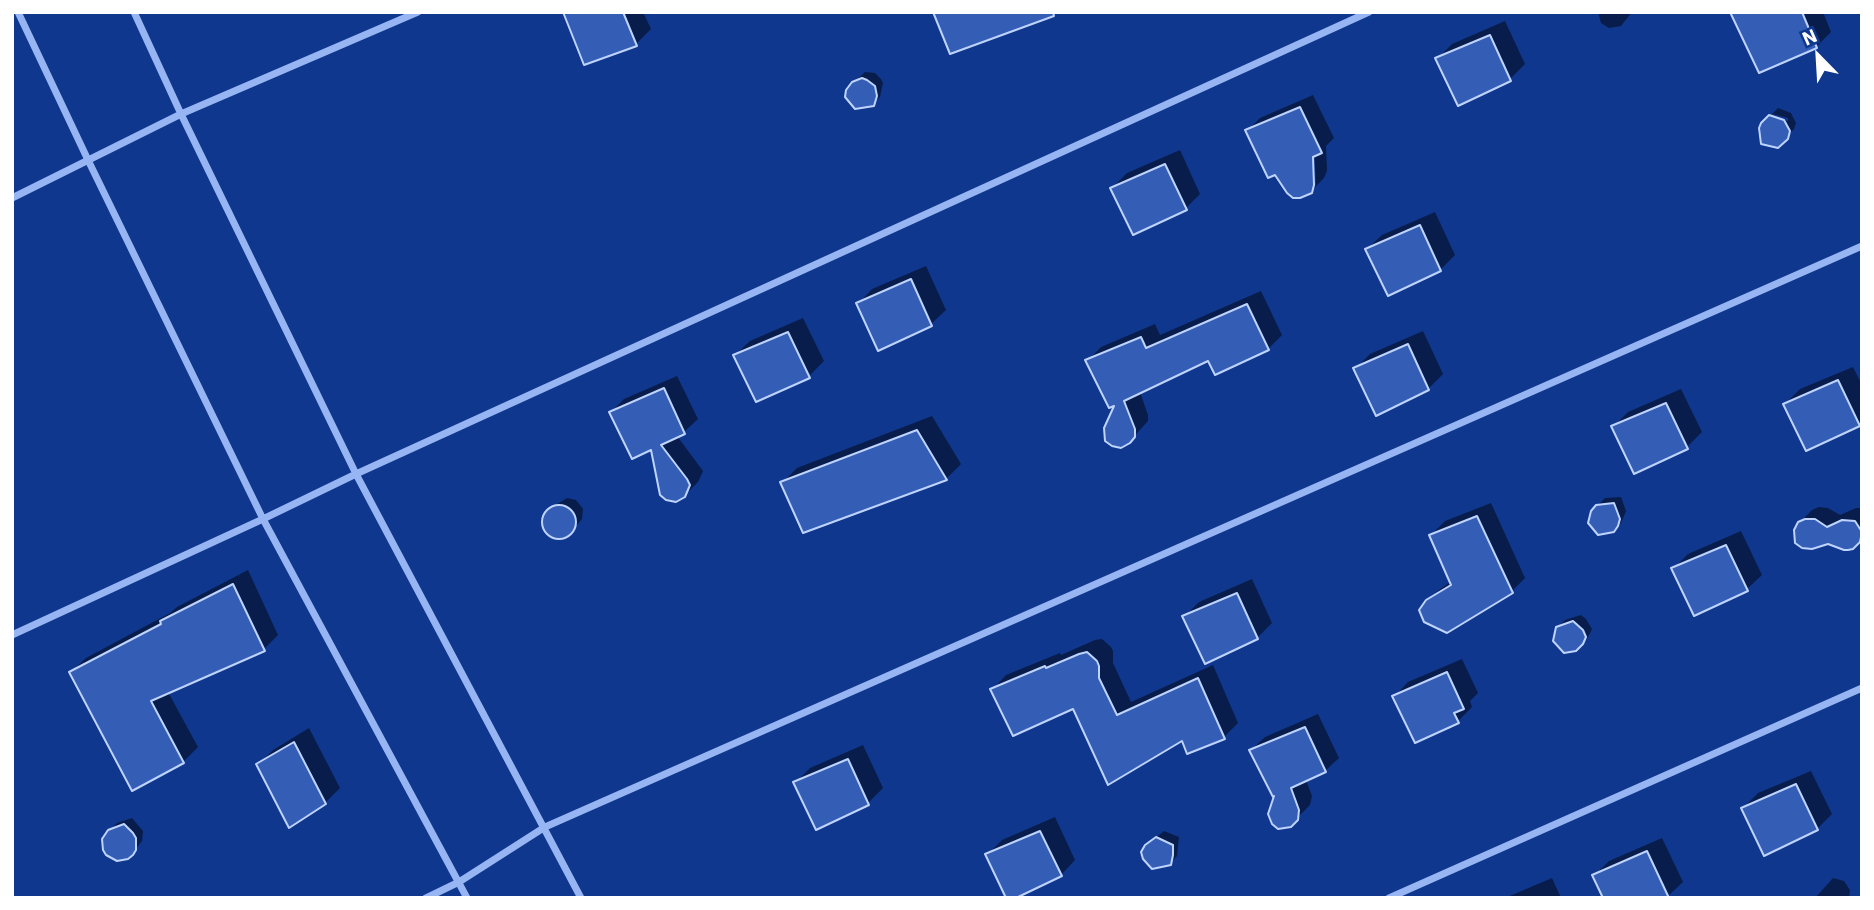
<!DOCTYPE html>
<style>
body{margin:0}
#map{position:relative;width:1874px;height:910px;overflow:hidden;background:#0f378d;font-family:"IBM Plex Sans",sans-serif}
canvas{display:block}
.frame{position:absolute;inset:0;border:14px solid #fff;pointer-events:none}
.north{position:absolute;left:1783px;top:21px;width:70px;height:70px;-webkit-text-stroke:5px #0f378d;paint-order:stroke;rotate:336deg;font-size:19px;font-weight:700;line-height:28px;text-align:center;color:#fff}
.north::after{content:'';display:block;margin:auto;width:24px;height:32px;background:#fff;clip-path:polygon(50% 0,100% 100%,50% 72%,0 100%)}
</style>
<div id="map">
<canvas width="1874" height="910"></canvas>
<div class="frame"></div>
<div class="north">N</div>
</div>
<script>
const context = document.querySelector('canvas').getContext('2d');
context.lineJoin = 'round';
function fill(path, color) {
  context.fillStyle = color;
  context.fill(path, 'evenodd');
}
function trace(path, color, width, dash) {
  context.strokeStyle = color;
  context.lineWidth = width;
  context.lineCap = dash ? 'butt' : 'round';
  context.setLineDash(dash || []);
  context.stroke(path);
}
fill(new Path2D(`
 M566,12H643L651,29L636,44Z
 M1598,12H1632L1621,26L1609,28L1601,23Z
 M1732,12H1823L1831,32L1816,47Z
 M1505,21L1525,64L1510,79L1459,103L1437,59L1452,44Z
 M865,72L875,73L881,79L883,83L880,97L873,104L850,86Z
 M1313,95L1334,138L1326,146L1327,171L1324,178L1311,191L1275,172L1247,131L1260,118ZM1311,148H1314L1316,185H1312Z
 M1778,108L1791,113L1796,123L1794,129L1778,146L1769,117L1788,121V118L1772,114Z
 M1180,150L1200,194L1186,208L1112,188L1127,173Z
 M1435,212L1455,255L1440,270L1367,249L1382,235Z
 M926,266L946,310L931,324L858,304L872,289Z
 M1261,291L1282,335L1268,349L1209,359L1140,392L1148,415V421L1129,442L1117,402L1087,361L1101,347L1155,324L1160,335Z
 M803,318L824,361L809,376L735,355L750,341Z
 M1423,331L1443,374L1428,389L1355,369L1370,354Z
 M1853,367L1862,385V422L1859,425L1785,404L1800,389Z
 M677,376L698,419L684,432L677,436L703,471L698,482L684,496L653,447L611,412L624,399Z
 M1681,389L1702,432L1687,447L1613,427L1628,412Z
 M932,416L961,464L946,479L782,483L797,468Z
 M1621,497L1626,511L1621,523L1613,531L1597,506L1605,498Z
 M567,498L576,500L583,509L582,519L568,536L557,538L552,536L545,528L544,523L546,513L554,506Z
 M1491,503L1525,578L1511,592L1424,604L1439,590L1452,581L1431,535L1445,521Z
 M1819,507L1828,508L1840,515L1856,508H1862V540L1852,547L1799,523L1812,510Z
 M1741,531L1762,575L1747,589L1673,569L1688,554Z
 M248,570L278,635L264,649L168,692L198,747L183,762L71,672L86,658L170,613L177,607Z
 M1252,579L1272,623L1257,638L1206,662L1184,617L1199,602Z
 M1581,615L1586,619L1592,629L1587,639L1579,647L1557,628L1565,620Z
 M1102,639L1111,647L1113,651V663L1131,702L1213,665L1238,723L1224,737L1183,739L1074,707L992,690L1006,675L1060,653L1061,655L1095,640Z
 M1462,659L1478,693L1470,701L1472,707L1458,721L1394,697L1408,682Z
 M1318,714L1339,758L1325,771L1306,780L1312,796L1310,805L1290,825L1277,793L1251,750L1265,737Z
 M309,728L340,788L325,803L258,765L273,750Z
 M863,745L883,788L868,803L817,828L795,783L810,768Z
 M1811,771L1832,814L1817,829L1743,808L1758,793Z
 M1055,817L1075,860L1061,875L987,855L1002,840Z
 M132,818L143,831L142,841L132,854L109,831L117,823Z
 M1164,831L1179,837L1177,856L1170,864L1146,846Z
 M1662,838L1683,882L1668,896L1594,876L1609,861Z
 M1552,878L1561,898H1505Z
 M1833,878L1844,881L1850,890L1849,898H1815Z`), '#0007');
const building = new Path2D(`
 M563,12H623L637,46L584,65Z
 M933,12H1053L1054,16L950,54Z
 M1730,12H1802L1817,48L1759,73Z
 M1490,35L1511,81L1458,106L1435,58Z
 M862,78L867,80L875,86L877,96L874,106L855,109L845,97L846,90L852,82Z
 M1300,107L1322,153L1313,157L1314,185L1312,193L1300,198H1293L1287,193L1275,175L1268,178L1245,130Z
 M1769,115L1784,120L1790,131L1788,139L1778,148L1761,144L1759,128L1761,123Z
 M1165,164L1187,210L1133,235L1110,188Z
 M1420,225L1441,271L1388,296L1365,249Z
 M911,279L932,326L878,351L856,303Z
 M1247,304L1269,350L1215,375L1208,361L1124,401L1135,429V437L1130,443L1121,448L1112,446L1105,441L1104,428L1114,406L1109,408L1085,360L1141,337L1146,348Z
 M788,332L810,378L756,402L733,355Z
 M1408,344L1429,390L1376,416L1353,368Z
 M1838,380L1860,426L1806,451L1783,404Z
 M664,388L685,434L661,445L687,479L690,485L685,497L676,502L666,500L660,495L651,450L632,459L609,412Z
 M1666,403L1688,449L1634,474L1611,426Z
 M917,430L947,480L803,533L780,482Z
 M1614,503L1620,519L1618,526L1614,532L1598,535L1588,523L1591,511L1596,505Z
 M542 522a17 17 0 1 1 34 0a17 17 0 1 1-34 0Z
 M1477,516L1513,593L1447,633L1424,622L1419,610L1426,600L1451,585L1429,535Z
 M1805,519H1815L1827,527L1842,520L1855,521L1862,532L1860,542L1853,549L1848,550H1844L1828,544L1812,549L1802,548L1795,543L1794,530L1798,522Z
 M1726,545L1748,591L1694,616L1671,568Z
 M233,584L265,651L151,701L184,763L132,791L69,672L161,624L160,621Z
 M1237,593L1258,639L1205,664L1182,616Z
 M1573,621L1583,630L1586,637L1583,644L1576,651L1564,653L1553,641L1556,627Z
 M1087,652L1097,661L1099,666V678L1117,715L1198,678L1225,739L1187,754L1182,741L1108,785L1073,709L1013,736L990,689L1045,666L1046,668L1079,654Z
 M1447,672L1464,709L1454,713L1459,723L1415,743L1392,696Z
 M1305,727L1326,772L1291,788L1299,810L1298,820L1291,827L1278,829L1272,824L1268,814L1274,796L1273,797L1249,750Z
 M294,742L326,804L289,828L256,764Z
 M848,759L869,805L816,830L793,782Z
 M1796,784L1818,830L1764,856L1741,808Z
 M124,824L133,833L136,838V850L133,855L128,859L117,861L106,855L103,850L102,839L108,830Z
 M1040,831L1062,876L1016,898H1006L985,854Z
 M1156,837L1173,845V855L1171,865L1152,869L1143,859L1141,852L1145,845Z
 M1647,851L1669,898H1603L1592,875Z`);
fill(building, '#345eb5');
trace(building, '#bed3fd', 2);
trace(new Path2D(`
 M18,12L88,160L263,519L467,898
 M134,12L181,114L356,474L581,898
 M12,198L181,114L418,12
 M12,635L263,519L356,474L1369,12
 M426,898L459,882L545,827L1862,246
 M1389,898L1862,688`), '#97b5f3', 7);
</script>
